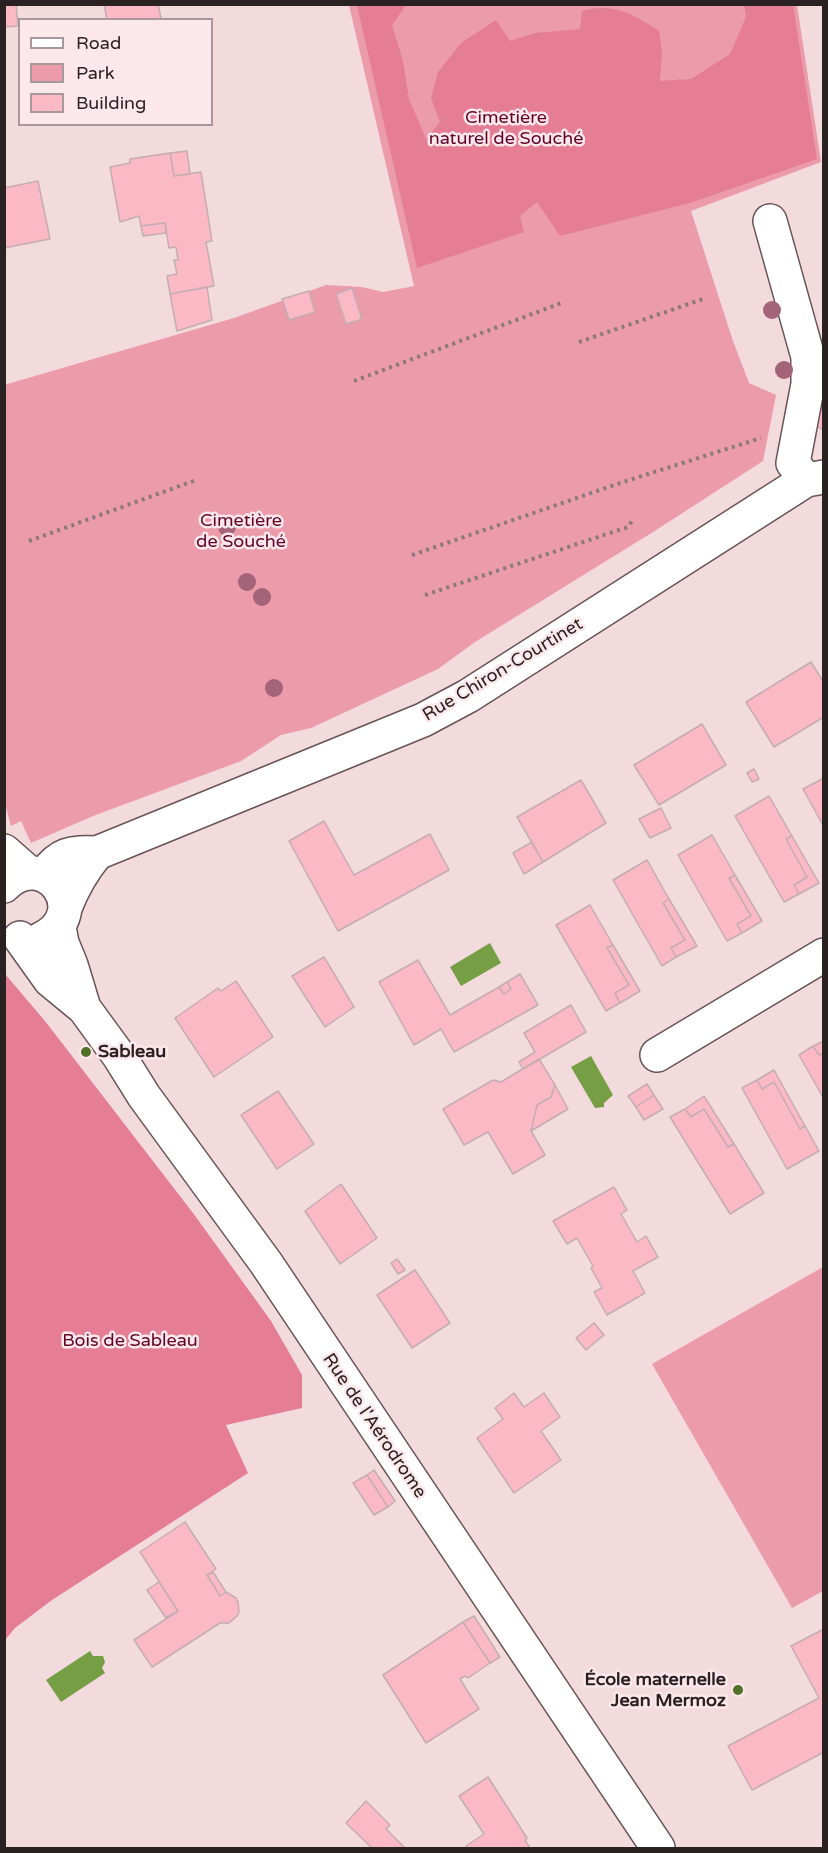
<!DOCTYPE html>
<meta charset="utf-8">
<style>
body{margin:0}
#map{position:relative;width:828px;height:1853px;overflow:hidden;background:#f2dadd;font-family:"Varela Round",sans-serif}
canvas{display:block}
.frame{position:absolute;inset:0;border:6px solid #2a2122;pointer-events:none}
.legend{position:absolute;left:18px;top:18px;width:195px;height:108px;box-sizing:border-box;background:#fce8eb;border:2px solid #a8989b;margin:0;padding:8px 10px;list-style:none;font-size:18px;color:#2a2122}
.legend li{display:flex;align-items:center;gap:12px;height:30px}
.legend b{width:30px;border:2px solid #a8989b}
</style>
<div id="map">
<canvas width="828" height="1853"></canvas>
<div class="frame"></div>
<ul class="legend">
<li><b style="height:8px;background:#fff"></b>Road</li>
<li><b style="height:16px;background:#eb9baa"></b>Park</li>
<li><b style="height:16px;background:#fab9c4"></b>Building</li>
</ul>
</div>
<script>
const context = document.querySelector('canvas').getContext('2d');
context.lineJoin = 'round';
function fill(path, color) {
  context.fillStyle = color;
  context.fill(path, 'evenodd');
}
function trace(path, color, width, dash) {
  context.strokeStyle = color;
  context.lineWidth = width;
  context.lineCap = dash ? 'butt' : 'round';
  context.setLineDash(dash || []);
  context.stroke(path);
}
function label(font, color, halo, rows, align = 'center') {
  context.font = font + ' "Varela Round",sans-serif';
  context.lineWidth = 5;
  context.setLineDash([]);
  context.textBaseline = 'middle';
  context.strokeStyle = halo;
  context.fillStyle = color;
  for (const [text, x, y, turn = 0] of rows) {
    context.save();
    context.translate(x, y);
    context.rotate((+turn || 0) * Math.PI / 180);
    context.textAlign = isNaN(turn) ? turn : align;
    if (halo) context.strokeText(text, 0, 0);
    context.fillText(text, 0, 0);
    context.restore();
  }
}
fill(new Path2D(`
 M349,5H797L821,162L691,211L733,341L749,383L776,395L763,461L653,532L475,642L438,669L311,728L281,735L241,761L93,816L31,843L21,821L11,826L5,804L4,385L234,318L326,285L362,287L383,292L414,286Z
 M823,1267V1591L792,1608L652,1364Z`), '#eb9baa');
fill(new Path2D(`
 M357,5H406L392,25L403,61L409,99L426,139L440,122L431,98L438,72L461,43L496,20L510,41L535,33L580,29L582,11C614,2 633,14 659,31L662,52L660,81L691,79L730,54L746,17L744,5H793L817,159L690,203L560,236L537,202L520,216L524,232L417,268Z
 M5,974L45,1021L193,1213L271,1321L302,1375V1408L226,1425L248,1473L52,1600L15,1628L5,1640Z`), '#e57e94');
fill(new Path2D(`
 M490,943L501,963L461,986L450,967Z
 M591,1056L613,1095L604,1103V1107L595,1108L571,1067Z
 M90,1651L93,1656H103L105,1662L102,1668L105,1673L61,1702L46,1680Z`), '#769f45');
const building = new Path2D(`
 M4,4H16L18,26L4,27Z
 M104,4H158L161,18L150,20H107Z
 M187,151L190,174L174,176L170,153Z
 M170,153L174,176L201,172L212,241L206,242L214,286L170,294L167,276L177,274L174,260H178L176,247L169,248L165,223L141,226L139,216L120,222L110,167L130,163V159Z
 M38,181L50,239L4,248V188Z
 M165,223L166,233L143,236L141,226Z
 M207,287L212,320L177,331L170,294Z
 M352,288L362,319L346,324L336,294Z
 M309,291L315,312L289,320L282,299Z
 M820,406L824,409V431L816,425Z
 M811,662L824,683V717L774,747L746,702Z
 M702,724L726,765L659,805L634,765Z
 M754,769L759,779L752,782L747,773Z
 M824,778V827L803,789Z
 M581,780L606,823L543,862L517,817Z
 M769,796L792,836L786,839L807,877L794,885L799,894L784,902L735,816Z
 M661,808L671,828L650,838L639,819Z
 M324,821L354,875L430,834L449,870L338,931L289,841Z
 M712,835L735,875L729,878L751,916L737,924L742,933L727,941L678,855Z
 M792,836L819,883L799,894L794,885L807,877L786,839Z
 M532,842L543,862L524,874L513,853Z
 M647,860L669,899L663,903L685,940L671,948L676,957L662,966L613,880Z
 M735,875L762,921L742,933L737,924L751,916L729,878Z
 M669,899L697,946L676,957L671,948L685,940L663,903Z
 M590,905L613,945L607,948L629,985L615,993L620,1003L606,1011L556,925Z
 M613,945L640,991L620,1003L615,993L629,985L607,948Z
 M324,957L354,1007L325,1027L292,976Z
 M418,960L450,1015L499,987L504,994L511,989L507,982L520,974L538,1005L454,1052L441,1029L414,1045L379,982Z
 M236,981L273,1037L214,1077L175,1018L218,988L221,991Z
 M507,982L511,989L504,994L499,987Z
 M571,1005L586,1032L523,1069L519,1062L535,1052L524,1033Z
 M824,1041V1053L819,1055L813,1046Z
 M813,1046L819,1055L824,1053V1099L799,1055Z
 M539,1059L555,1085L551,1097L537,1105L531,1131L545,1155L513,1174L488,1132L464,1145L443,1109L493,1080L501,1082Z
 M774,1070L805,1126L800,1129L774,1082L762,1089L757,1080Z
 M757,1080L762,1089L774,1082L800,1129L805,1126L819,1151L787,1169L742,1088Z
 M647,1084L654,1095L636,1107L628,1096Z
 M555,1085L568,1109L531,1131L537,1105L551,1097Z
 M278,1091L314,1144L277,1169L241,1115Z
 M654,1095L663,1109L644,1120L636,1107Z
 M704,1096L734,1144L728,1147L704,1109L691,1117L685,1109Z
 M685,1109L691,1117L704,1109L728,1147L734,1144L764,1193L730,1214L670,1117Z
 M341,1184L377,1238L340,1264L305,1211Z
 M614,1187L627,1210L621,1214L637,1242L646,1236L658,1257L633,1271L645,1293L607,1315L594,1292L602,1288L591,1268L593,1266L577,1238L567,1244L553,1221Z
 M397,1259L405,1270L398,1274L391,1263Z
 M415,1270L450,1323L412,1348L377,1295Z
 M594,1323L604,1335L586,1350L576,1338Z
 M514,1393L524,1407L544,1393L560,1417L541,1431L561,1460L514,1493L477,1438L503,1419L495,1408Z
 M374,1470L395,1501L388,1507L367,1475Z
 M367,1475L388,1507L374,1515L353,1483Z
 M185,1522L216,1569L207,1575L220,1596L226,1592L236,1598L238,1602L239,1612L237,1616L229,1623H220L152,1667L134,1640L178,1611L140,1552Z
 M213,1572L226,1592L220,1596L207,1575Z
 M159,1582L178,1611L166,1618L147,1590Z
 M474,1616L500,1657L490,1663L463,1622Z
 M463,1622L490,1663L468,1678L465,1676L460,1679L479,1709L426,1743L383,1675Z
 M824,1629V1752L752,1790L728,1746L819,1698L791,1646Z
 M488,1777L527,1838L525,1840L530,1848H467L466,1846L484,1834L459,1796Z
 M366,1801L390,1825L386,1829L405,1848H372L346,1823Z`);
fill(building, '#fab9c4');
trace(building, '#c4adb1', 1.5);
const minor = new Path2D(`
 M770,221L808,357V384L793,463L806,480
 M4,851L28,872
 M97,853L423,720L468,696L806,480L824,477
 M44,875C60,853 70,852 97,853C82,871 73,887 65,908
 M4,886C44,845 96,912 41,939
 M20,938L50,980L84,1008L71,965L62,943L59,927
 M84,1008L119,1056L144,1096L266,1263L658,1848
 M657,1055L824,955`);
trace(minor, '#685457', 36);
trace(new Path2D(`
 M579,342L706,298
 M354,381L564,302
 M29,541L196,480
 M412,555L623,482L761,438
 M425,595L628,527L634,518`), '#89797b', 4, [3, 4.5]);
trace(minor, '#fff', 33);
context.fillStyle = '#a36379';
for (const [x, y] of [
 [772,310],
 [784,370],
 [227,527],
 [247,582],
 [262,597],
 [274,688]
]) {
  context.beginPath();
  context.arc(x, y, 9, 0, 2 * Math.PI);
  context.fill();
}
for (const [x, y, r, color] of [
 [86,1052,6,"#507128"],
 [738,1690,6,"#507128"]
]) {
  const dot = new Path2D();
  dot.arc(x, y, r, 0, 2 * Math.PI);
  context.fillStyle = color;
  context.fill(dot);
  trace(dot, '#fce8eb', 2);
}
label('18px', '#630228', '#fce8eb', [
 ["Cimetière",506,118],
 ["naturel de Souché",506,139],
 ["Cimetière",241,521],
 ["de Souché",241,542],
 ["Bois de Sableau",130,1341]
]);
label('18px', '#2a2122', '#fce8eb', [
 ["Rue Chiron-Courtinet",503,670,-31],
 ["Rue de l'Aérodrome",374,1426,56]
]);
label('bold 18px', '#2a2122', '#fce8eb', [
 ["Sableau",98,1052],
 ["École maternelle",726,1680,"right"],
 ["Jean Mermoz",726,1701,"right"]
], 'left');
</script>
